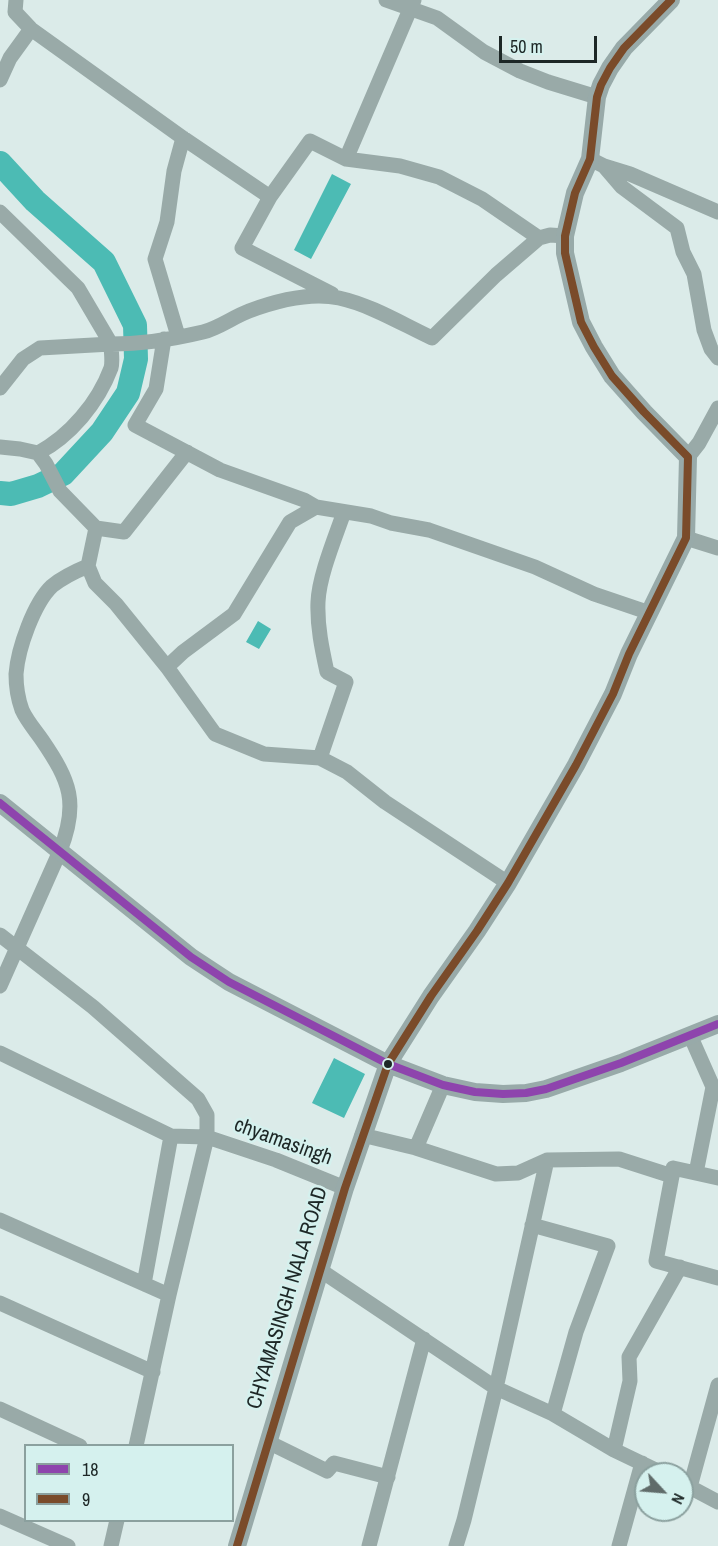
<!DOCTYPE html>
<style>
body{margin:0}
#map{position:relative;width:718px;height:1546px;overflow:hidden;background:#dbebe9;font-family:"Archivo Narrow",sans-serif}
canvas{display:block}
.legend{position:absolute;left:24px;top:1444px;width:210px;height:78px;box-sizing:border-box;background:#d5f1ee;border:2px solid #8ba09e;margin:0;padding:8px 10px;list-style:none;font-size:18px;color:#1d2726}
.legend li{display:flex;align-items:center;gap:12px;height:30px}
.legend b{width:30px;border:2px solid #8ba09e}
.north{position:absolute;left:634px;top:1462px;width:60px;height:60px;box-sizing:border-box;background:#d5f1ee;border:2px solid #8ba09e;border-radius:50%;rotate:116deg;font-size:16px;font-weight:700;line-height:24px;text-align:center;color:#1d2726}
.north::after{content:'';display:block;margin:auto;width:21px;height:27px;background:#606c6a;clip-path:polygon(50% 0,100% 100%,50% 72%,0 100%)}
.scale{position:absolute;left:499px;top:36px;width:98px;height:27px;box-sizing:border-box;border:3px solid #1d2726;border-top:0;padding-left:8px;font-size:18px;line-height:21px;white-space:nowrap;color:#1d2726;-webkit-text-stroke:4px #d5f1ee;paint-order:stroke}
</style>
<div id="map">
<canvas width="718" height="1546"></canvas>
<ul class="legend">
<li><b style="height:8px;background:#8e44ad"></b>18</li>
<li><b style="height:8px;background:#7a4b2a"></b>9</li>
</ul>
<div class="north">N</div>
<div class="scale">50 m</div>
</div>
<script>
const context = document.querySelector('canvas').getContext('2d');
context.lineJoin = 'round';
function fill(path, color) {
  context.fillStyle = color;
  context.fill(path, 'evenodd');
}
function trace(path, color, width, dash) {
  context.strokeStyle = color;
  context.lineWidth = width;
  context.lineCap = dash ? 'butt' : 'round';
  context.setLineDash(dash || []);
  context.stroke(path);
}
function label(font, color, halo, rows, align = 'center') {
  context.font = font + ' "Archivo Narrow",sans-serif';
  context.lineWidth = 5;
  context.setLineDash([]);
  context.textBaseline = 'middle';
  context.strokeStyle = halo;
  context.fillStyle = color;
  for (const [text, x, y, turn = 0] of rows) {
    context.save();
    context.translate(x, y);
    context.rotate((+turn || 0) * Math.PI / 180);
    context.textAlign = isNaN(turn) ? turn : align;
    if (halo) context.strokeText(text, 0, 0);
    context.fillText(text, 0, 0);
    context.restore();
  }
}
fill(new Path2D(`
 M332,174L351,184L311,259L294,250Z
 M258,621L271,629L259,649L246,642Z
 M334,1058L365,1074L344,1118L312,1103Z`), '#4cbbb4');
trace(new Path2D(`
 M0,163L35,201L104,262L135,325L136,359L128,393L102,432L63,474L38,486L11,494L0,493`), '#4cbbb4', 24);
trace(new Path2D(`
 M16,0L15,12L31,29L183,138L270,197
 M386,0L437,18L484,52L520,71L548,82L597,97
 M0,80L10,58L31,29
 M346,159L414,0
 M590,159L604,166L622,187L677,228L683,252L694,274L704,330L711,349L718,358
 M604,166L630,174L718,212
 M0,212L78,288L111,344C141,344 174,339 203,332C219,328 233,317 249,311C276,301 310,292 339,298C371,305 402,324 432,338L496,275L539,238L550,235L565,236
 M332,294L242,248L270,197L310,141L346,159L400,166L439,177L482,199L539,238
 M178,336L155,259L167,222L174,171L183,138
 M164,339L156,389L135,425L220,470L304,500L316,507L371,516L391,523L429,530L535,567L594,594L650,613
 M0,388L23,359L40,348L111,344C111,352 113,361 111,368C98,403 70,436 38,453
 M0,447L20,449L38,453L46,464L60,491L96,528L88,566L95,583L116,604L167,667L215,734L264,754L320,758L347,772L385,802L508,883
 M688,457L699,443L718,408
 M96,528L124,532L187,452
 M686,538L718,548
 M167,667L183,652L234,614L290,522L316,507
 M320,758L346,682L327,672C322,649 317,626 318,602C319,576 335,538 344,512
 M0,935L93,1007L198,1099L207,1115V1137L169,1295L136,1446
 M0,986L60,851C79,803 70,781 42,740C35,730 27,721 22,710C18,699 16,685 16,674C18,648 34,603 52,586C63,577 76,571 88,566
 M690,1035L713,1087L696,1173
 M0,1053L171,1136L144,1284
 M362,1135L416,1148L443,1085
 M171,1136L207,1137L276,1160L345,1188
 M416,1148L496,1174L518,1173L547,1160L619,1159L672,1176L673,1168L718,1178
 M672,1176L656,1261L718,1278
 M0,1220L169,1295
 M532,1225L608,1246L576,1332L553,1414
 M320,1270L496,1388L553,1414L614,1450L664,1474
 M0,1303L153,1372
 M0,1409L80,1446
 M268,1442L327,1471L334,1463L388,1477
 M614,1450L630,1381L629,1357L680,1267
 M684,1484L718,1502
 M690,1487L718,1385
 M0,1516L68,1546
 M111,1546L117,1520
 M369,1546L424,1339
 M456,1546L464,1520L496,1388L547,1160
 M619,1546L642,1463`), '#99aaa8', 15);
trace(new Path2D(`
 M0,803L191,957L229,982L388,1064L443,1085L475,1092L503,1094L526,1093L546,1089L621,1063L718,1024
 M237,1546L345,1188L388,1064L431,996L477,931L508,883L576,765L613,694L629,654L686,538L688,457L644,412L612,376L594,347L581,322L565,253V236L575,193L590,159L597,97L601,85L610,68L624,48L671,0`), '#98aaa9', 18);
trace(new Path2D(`
 M0,803L191,957L229,982L388,1064L443,1085L475,1092L503,1094L526,1093L546,1089L621,1063L718,1024`), '#8e44ad', 8);
trace(new Path2D(`
 M237,1546L345,1188L388,1064L431,996L477,931L508,883L576,765L613,694L629,654L686,538L688,457L644,412L612,376L594,347L581,322L565,253V236L575,193L590,159L597,97L601,85L610,68L624,48L671,0`), '#7a4b2a', 8);
for (const [x, y, r, color] of [
 [388,1064,5,"#1d2726"]
]) {
  const dot = new Path2D();
  dot.arc(x, y, r, 0, 2 * Math.PI);
  context.fillStyle = color;
  context.fill(dot);
  trace(dot, '#d5f1ee', 2);
}
label('21px', '#1d2726', '#d5f1ee', [
 ["chyamasingh",283,1142,20],
 ["CHYAMASINGH NALA ROAD",288,1298,-73]
]);
</script>
